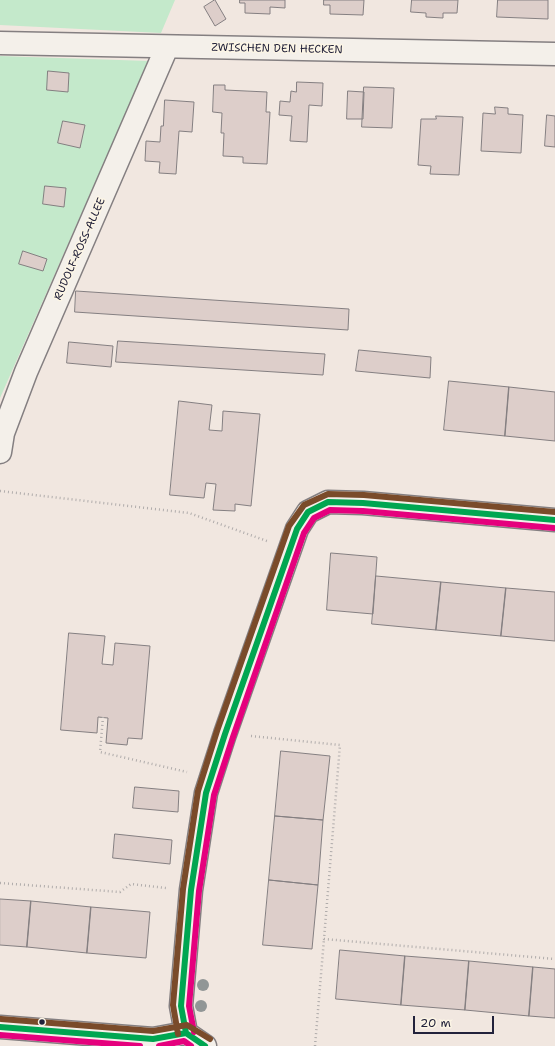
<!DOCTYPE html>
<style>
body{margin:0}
#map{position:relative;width:555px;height:1046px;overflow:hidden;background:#f1e7e0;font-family:"Shantell Sans",sans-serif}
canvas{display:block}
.scale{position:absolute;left:413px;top:1016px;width:81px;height:18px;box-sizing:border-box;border:2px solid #22223b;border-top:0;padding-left:5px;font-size:12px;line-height:14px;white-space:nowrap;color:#22223b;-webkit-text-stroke:3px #fcf5e5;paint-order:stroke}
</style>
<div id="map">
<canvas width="555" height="1046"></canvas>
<div class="scale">20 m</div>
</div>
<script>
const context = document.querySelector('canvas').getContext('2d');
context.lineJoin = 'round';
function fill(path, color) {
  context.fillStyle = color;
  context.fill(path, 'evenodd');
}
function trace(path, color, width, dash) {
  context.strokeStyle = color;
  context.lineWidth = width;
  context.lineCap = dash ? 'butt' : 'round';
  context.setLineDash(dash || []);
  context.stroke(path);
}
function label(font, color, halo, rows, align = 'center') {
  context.font = font + ' "Shantell Sans",sans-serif';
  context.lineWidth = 3;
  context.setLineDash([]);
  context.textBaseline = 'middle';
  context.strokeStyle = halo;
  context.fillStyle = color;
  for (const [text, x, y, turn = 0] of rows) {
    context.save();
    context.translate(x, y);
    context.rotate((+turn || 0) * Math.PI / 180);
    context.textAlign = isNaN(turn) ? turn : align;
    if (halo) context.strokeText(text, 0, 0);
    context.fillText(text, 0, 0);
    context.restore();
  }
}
fill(new Path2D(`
 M0,0H175L161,33L0,25Z
 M0,56L149,61L0,398Z`), '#c4e9cb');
const building = new Path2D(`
 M215,0L226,19L215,26L204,7Z
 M240,0H285V8L270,7V14L245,13V3H240Z
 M324,0H364L363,15L330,14V5H324Z
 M412,0H458L457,13H443V18L426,17V13L411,12Z
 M498,0H548V19L497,17Z
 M48,71L69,73L68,92L47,90Z
 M297,82L323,83L322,106L309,105L307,142L290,141L292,116L279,115L280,101L290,102L291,91L296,92Z
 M214,85H225V90L267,92L266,112H270L267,164L243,163V157L223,156L224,133H221L222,113L213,112Z
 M364,87L394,88L392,128L362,127Z
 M348,91L364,92L363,119H347Z
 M165,100L194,102L192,132L179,131L176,174L159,173L160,162L145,161L146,141L160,142L161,126H163Z
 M495,107L508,108V114L523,115L521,153L481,151L483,113L495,114Z
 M547,115L555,116V147L545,146Z
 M436,116L463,117L459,175L430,174L431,166L418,165L421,119H436Z
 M63,121L85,125L80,148L58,143Z
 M45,186L66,188L64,207L43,204Z
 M23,251L47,259L43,271L19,264Z
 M76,291L349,309L348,330L75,312Z
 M118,341L325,354L323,375L116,362Z
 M69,342L113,346L111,367L67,363Z
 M359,350L431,357L430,378L356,371Z
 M449,381L509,387L505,436L444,430Z
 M509,387L555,392V441L505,436Z
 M179,401L212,405L209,430L222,431L223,411L260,414L251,506L235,504V511L213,510L216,484L206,483L204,498L170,495Z
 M331,553L377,557L373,614L327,610Z
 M376,576L441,582L436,630L372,624Z
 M441,582L506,588L501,636L436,630Z
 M506,588L555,592V641L501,636Z
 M69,633L105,636L102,664L113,665L115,643L150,646L142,739L128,738L127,745L106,743L108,718L98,717L97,733L61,730Z
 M281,751L330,756L323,820L275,816Z
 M135,787L179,791L178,812L133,808Z
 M275,816L323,820L318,885L269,880Z
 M115,834L172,840L170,864L113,858Z
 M269,880L318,885L312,949L263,945Z
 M0,899L31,901L27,947L0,945Z
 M31,901L91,907L87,953L27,947Z
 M91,907L150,912L146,958L87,953Z
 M340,950L405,956L401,1005L336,999Z
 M405,956L469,961L465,1010L401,1005Z
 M469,961L533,967L529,1016L465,1010Z
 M533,967L555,969V1018L529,1016Z`);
fill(building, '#ddceca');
trace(building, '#847f81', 1);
const minor = new Path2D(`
 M0,43L555,54
 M0,452L3,433L26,372L167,47
 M0,1027L153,1039L186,1033L205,1046
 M186,1033L181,1006L191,890L206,793L225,734L297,529L308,512L328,502L363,503L555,520`);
trace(minor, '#847f81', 25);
trace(new Path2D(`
 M0,491L189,513L267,541
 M103,717L100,752L187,772
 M251,736L340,745L324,939L555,959
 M0,883L120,892L131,884L166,888
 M315,1046L324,939`), '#b0acab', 2.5, [1, 3]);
trace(minor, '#f4f0ea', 22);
trace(new Path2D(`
 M0,1027L153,1039L186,1033L205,1046
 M186,1033L181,1006L191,890L206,793L225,734L297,529L308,512L328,502L363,503L555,520`), '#00a651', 6);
trace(new Path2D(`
 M194,1032L189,1006L199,891L214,795L233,737L304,533L314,518L330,510L363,511L554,528
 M0,1035L140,1046
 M159,1046L184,1041L191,1046`), '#e5007d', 6);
trace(new Path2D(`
 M1,1019L153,1031L187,1025L210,1039
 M178,1034L173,1005L183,889L198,791L217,731L289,526L304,505L328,494L364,495L555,512`), '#7a4b2a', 6);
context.fillStyle = '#919696';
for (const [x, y] of [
 [203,985],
 [201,1006]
]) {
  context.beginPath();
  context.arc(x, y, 6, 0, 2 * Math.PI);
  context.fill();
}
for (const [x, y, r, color] of [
 [42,1022,3.5,"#22223b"]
]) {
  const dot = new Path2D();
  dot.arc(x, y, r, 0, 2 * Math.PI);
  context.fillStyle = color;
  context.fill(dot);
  trace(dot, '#fcf5e5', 1.5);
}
label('11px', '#22223b', '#fcf5e5', [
 ["ZWISCHEN DEN HECKEN",277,49,1],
 ["RUDOLF-ROSS-ALLEE",80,249,-66]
]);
</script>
